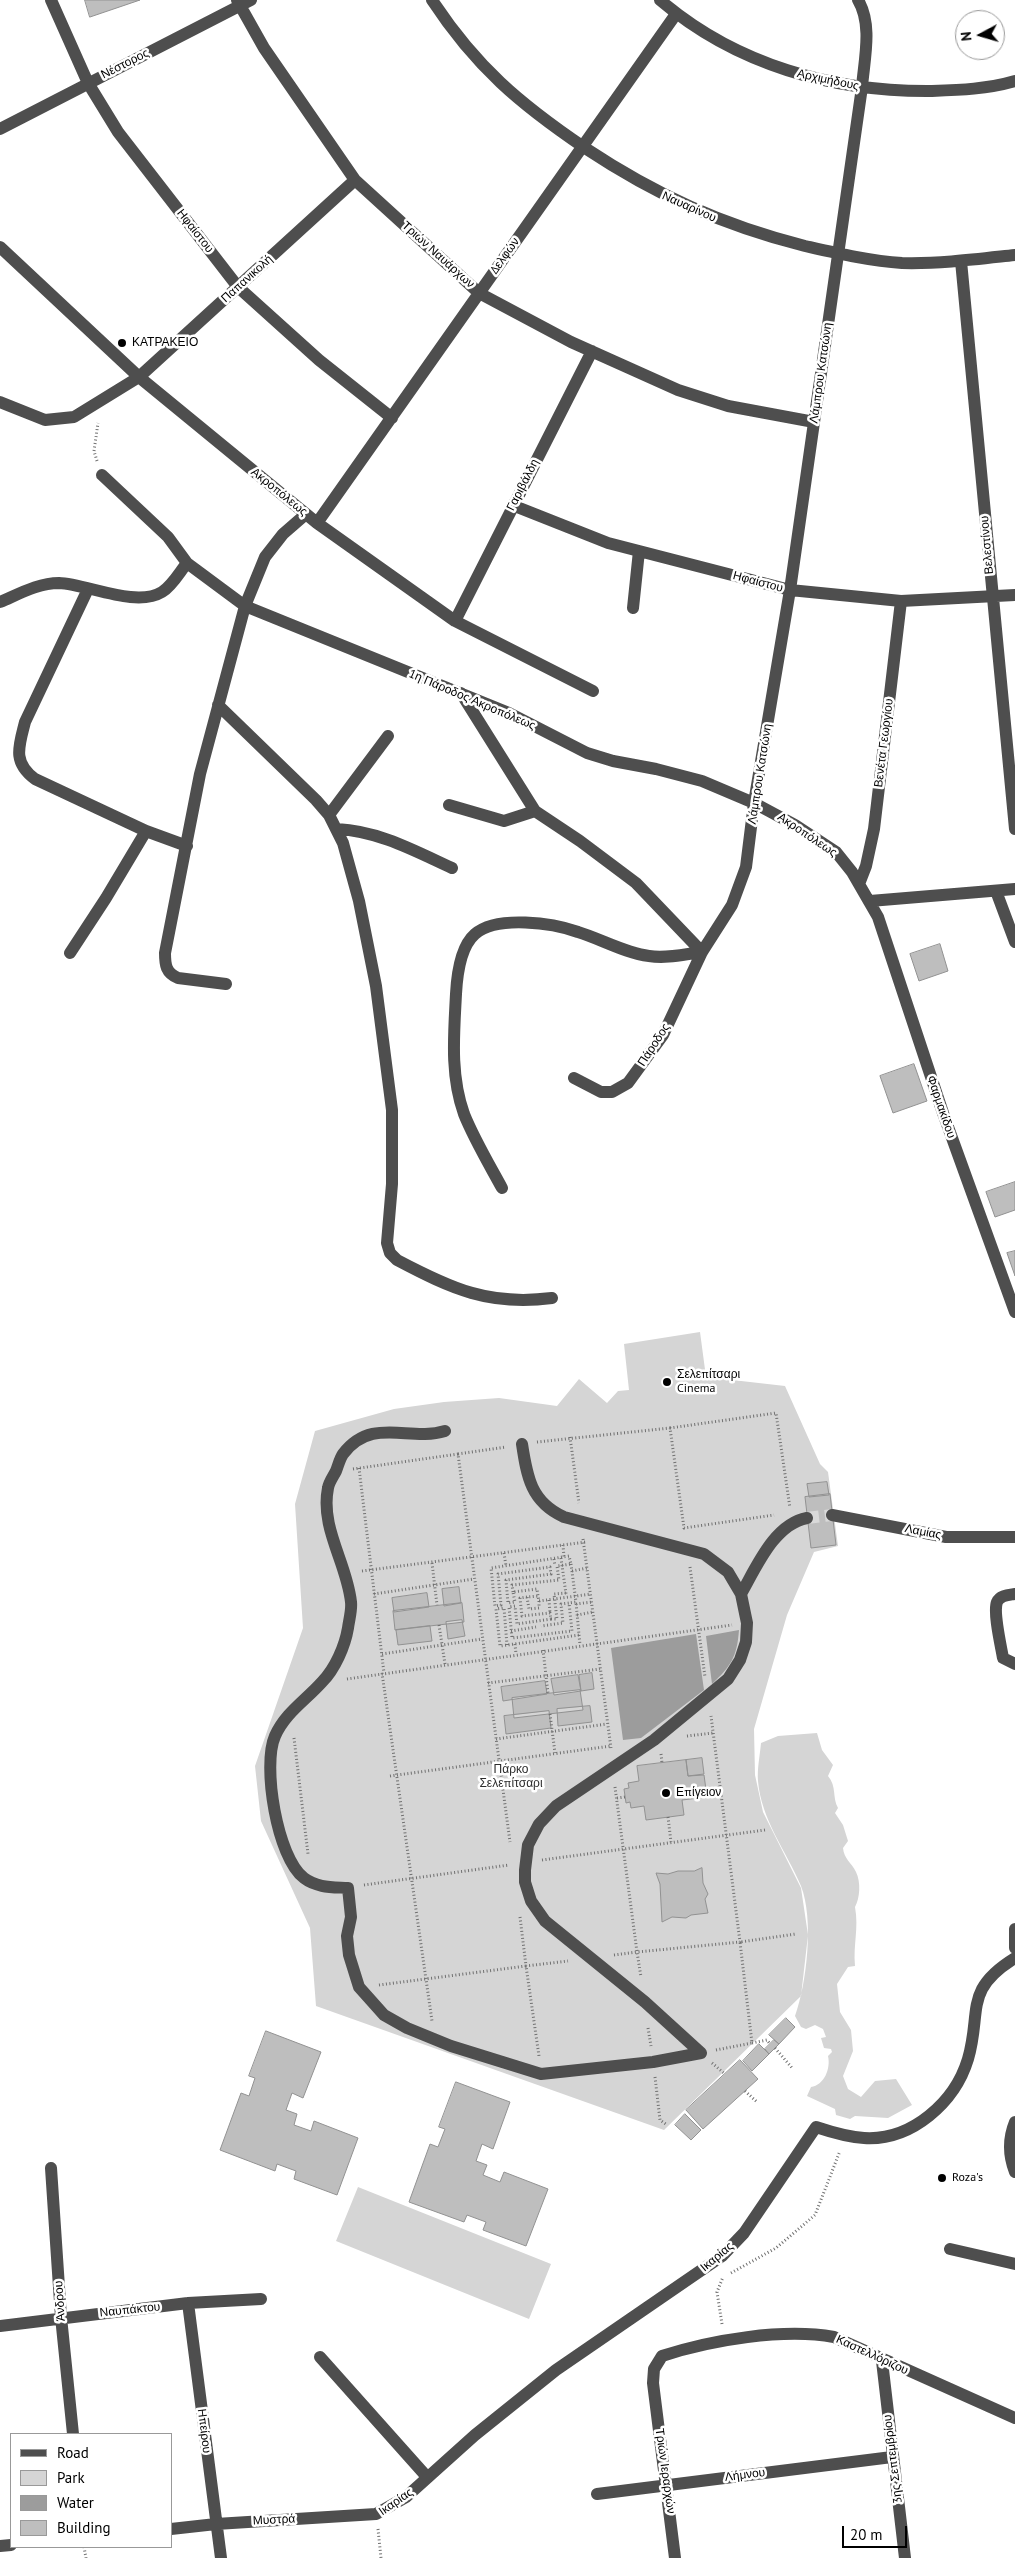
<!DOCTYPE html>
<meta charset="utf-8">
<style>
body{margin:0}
#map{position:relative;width:1015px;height:2558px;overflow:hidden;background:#fff;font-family:"PT Sans",sans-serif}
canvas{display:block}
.legend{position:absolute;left:10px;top:2433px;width:162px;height:115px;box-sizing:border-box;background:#fff;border:1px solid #999;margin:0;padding:6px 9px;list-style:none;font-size:15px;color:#000}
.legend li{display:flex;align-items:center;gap:10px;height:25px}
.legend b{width:25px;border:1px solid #999}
.north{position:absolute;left:955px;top:10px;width:50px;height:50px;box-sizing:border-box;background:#fff;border:1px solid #999;border-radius:50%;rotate:264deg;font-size:14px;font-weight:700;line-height:20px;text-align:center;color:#000}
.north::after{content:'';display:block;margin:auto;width:18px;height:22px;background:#000;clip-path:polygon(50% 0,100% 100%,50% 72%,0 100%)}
.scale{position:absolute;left:842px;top:2526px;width:65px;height:22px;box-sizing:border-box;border:2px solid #000;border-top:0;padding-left:6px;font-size:15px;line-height:18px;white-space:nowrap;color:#000;-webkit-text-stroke:4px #fff;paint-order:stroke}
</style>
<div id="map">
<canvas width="1015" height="2558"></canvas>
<ul class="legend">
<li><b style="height:6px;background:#4e4e4e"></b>Road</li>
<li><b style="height:14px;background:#d5d5d5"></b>Park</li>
<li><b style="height:14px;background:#9c9c9c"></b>Water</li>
<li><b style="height:14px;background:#bebebe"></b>Building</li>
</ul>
<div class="north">N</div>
<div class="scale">20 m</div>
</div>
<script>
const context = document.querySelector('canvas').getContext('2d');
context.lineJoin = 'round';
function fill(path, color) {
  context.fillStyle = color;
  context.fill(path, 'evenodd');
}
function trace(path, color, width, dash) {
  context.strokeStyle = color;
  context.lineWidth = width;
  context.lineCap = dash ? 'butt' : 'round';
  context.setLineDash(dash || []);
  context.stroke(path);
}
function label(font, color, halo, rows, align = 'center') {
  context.font = font + ' "PT Sans",sans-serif';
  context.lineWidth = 5;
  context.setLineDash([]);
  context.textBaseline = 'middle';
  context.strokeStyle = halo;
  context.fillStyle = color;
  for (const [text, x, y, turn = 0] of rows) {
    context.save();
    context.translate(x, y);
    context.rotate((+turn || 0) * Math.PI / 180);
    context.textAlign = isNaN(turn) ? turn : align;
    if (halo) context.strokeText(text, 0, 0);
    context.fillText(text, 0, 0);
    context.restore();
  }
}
fill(new Path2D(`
 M700,1332L706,1377L785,1386L820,1464L828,1472L838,1546L814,1552L787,1615L754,1729L755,1775L763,1812L801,1888L808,1935L801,1996L664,2130L316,2006L310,1928L261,1821L255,1766L303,1628L295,1504L315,1431L394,1409L444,1402L499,1398L557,1406L579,1379L607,1403L618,1391L629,1390L624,1344Z
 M817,1733L822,1750L833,1765L828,1776C837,1787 832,1797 838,1808L835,1813L843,1825L848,1841L843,1848C844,1859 851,1862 856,1872C861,1882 860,1898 855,1907C859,1929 853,1944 855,1966L848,1967L837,1984L840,2012L851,2030L853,2051L843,2076L848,2089L861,2097L875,2081L896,2079L912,2105L888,2118L855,2116L850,2119L836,2115L835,2109L807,2096L811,2087C824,2085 831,2069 828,2056L832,2052L831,2049L824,2048L821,2038L826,2037L823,2029L815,2025L806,2029L801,2027L795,2016C807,1983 814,1919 801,1886C786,1851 761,1819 758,1781C757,1769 760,1755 761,1743L778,1736Z
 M358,2187L551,2264L529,2319L336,2241Z`), '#d5d5d5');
fill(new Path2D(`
 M739,1630C737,1657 731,1666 712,1684L706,1636Z
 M696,1634L704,1690L641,1738L623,1740L611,1648Z`), '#9c9c9c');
const building = new Path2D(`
 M85,0H140L90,17Z
 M940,944L948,971L919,981L910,954Z
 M914,1064L927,1101L893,1113L880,1076Z
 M1015,1182V1210L995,1217L986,1192Z
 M1015,1251V1276L1007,1253Z
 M827,1482L829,1495L809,1497L807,1484Z
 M830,1494L836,1545L811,1548L805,1497Z
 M459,1587L461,1603L444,1606L442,1589Z
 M427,1593L429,1607L394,1612L392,1598Z
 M462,1603L464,1622L395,1630L393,1611Z
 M462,1620L465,1636L448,1639L446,1622Z
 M430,1626L432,1641L398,1645L396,1630Z
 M592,1673L594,1689L581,1691L579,1675Z
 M578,1675L581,1691L554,1695L551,1679Z
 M545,1681L547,1694L503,1701L501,1687Z
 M580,1690L583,1710L514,1718L512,1698Z
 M590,1706L592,1722L558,1726L557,1709Z
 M549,1711L551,1728L506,1734L504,1716Z
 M702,1758L704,1774L688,1776L686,1760Z
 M686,1760L688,1776L704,1775L707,1797L682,1800L684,1815L646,1820L644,1806L631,1808L630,1802L626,1803L624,1789L629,1788L628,1783L639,1781L637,1766Z
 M702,1868L703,1883L708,1894L705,1899L708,1913L691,1915L686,1918L672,1917L662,1922L660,1884L656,1873L668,1874L678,1871H694Z
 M786,2018L795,2027L779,2044L769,2035Z
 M266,2031L321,2052L303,2098L292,2093L286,2110L297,2114L294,2125L311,2131L314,2121L358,2138L337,2195L294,2179L296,2171L277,2164L275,2171L220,2150L241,2093L249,2096L255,2078L249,2076Z
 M774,2040L779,2044L769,2054L765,2049Z
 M759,2044L769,2054L752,2071L743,2061Z
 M740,2060L758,2079L703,2129L686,2110Z
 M456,2082L510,2102L493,2149L482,2144L476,2161L487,2165L483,2175L500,2182L504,2172L548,2189L526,2246L483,2230L486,2222L467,2215L464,2222L409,2202L430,2144L438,2147L445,2129L439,2127Z
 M685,2114L701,2130L691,2140L675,2125Z`);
fill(building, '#bebebe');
trace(building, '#929292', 1);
trace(new Path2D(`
 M807,1518L832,1515`), '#d9d9d9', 12, [12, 6]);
trace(new Path2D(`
 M97,461L94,451L98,423
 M670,1428L776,1413L790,1508
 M570,1437L579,1503
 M537,1442L670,1428L684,1528L774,1515
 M458,1454L506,1447
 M359,1468L384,1673
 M353,1469L458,1454L510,1842
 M583,1539L611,1748
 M563,1545L564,1557
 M504,1553L506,1566
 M561,1558L566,1594
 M554,1559L555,1566
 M432,1563L437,1605
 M571,1564L576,1602
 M690,1567L705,1677
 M362,1571L586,1542
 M572,1571L587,1568
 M513,1592L512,1585L559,1580L557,1566L571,1564L569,1556L491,1568L495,1606L501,1605L498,1574L550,1567L551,1574L506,1580L508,1603L515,1602L513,1592L537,1589L538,1596
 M374,1594L474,1579
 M527,1597L520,1598L522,1616L550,1613L551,1619L517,1624L515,1606L509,1607L512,1638L572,1631L569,1603L561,1604L563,1623L541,1626
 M549,1600L550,1613
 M539,1601V1608L529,1609L527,1597L538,1596L539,1601L591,1594
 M576,1604L592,1602
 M577,1615L593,1612
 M551,1619H557L554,1594L566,1593
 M439,1625L445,1664
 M511,1631L536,1627
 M579,1635L580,1645
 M515,1644L516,1654
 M507,1645L504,1608L496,1609L500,1646L579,1635L576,1602L569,1603
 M543,1650L548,1693
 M382,1654L482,1639
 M382,1673L432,2021
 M347,1679L732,1625
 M488,1683L600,1669
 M550,1714L555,1753
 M687,1736L713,1733
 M294,1738L308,1854
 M496,1739L607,1724
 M661,1754L662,1763
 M390,1776L611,1746
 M615,1787L637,1952L740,1942L711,1716
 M617,1798L625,1797
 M668,1817L671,1842
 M542,1860L765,1830
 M364,1885L509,1865
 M520,1917L526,1966L568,1961
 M614,1955L637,1952L641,1977
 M379,1985L526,1966L539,2056
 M648,2028L651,2046
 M752,2043L767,2040L770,2044
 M775,2048L793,2069
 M716,2050L752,2043L740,1942L796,1934
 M712,2063L725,2074
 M655,2077L660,2120L667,2125
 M745,2091L757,2102
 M731,2273L776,2248L815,2215L840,2151
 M722,2324L717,2292L723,2277
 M378,2529L381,2558
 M84,2547L86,2558`), '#707070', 3, [1, 2.5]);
trace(new Path2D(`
 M51,0L88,83L118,132L238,287L319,360L392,418
 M237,0L264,48L355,180L479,293L571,342L678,390L728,406L814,422
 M432,0C476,67 520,104 585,148C656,195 722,225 805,246C836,253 870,261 902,263C940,264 978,259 1015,255
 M660,0C736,65 833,92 932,91C960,90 988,89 1015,81
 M0,129L251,0
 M0,247L139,377L317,523L455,621L593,691
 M961,261L1015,829
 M0,402L45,420L74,417L139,377L355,180
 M512,505L608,543L790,590L901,601L1015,595
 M317,523L676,14
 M187,563L245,606L509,713L587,753L613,761L656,769L702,781L754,803L795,825L836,852L852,872L878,917L943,1113L1015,1312
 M88,589L25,722C19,746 12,762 35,779L146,831
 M0,602C19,594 38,583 59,583C87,584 136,608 162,592C172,586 179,573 187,563L168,537L102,475
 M633,608L639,551
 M455,621L592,351
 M461,693L535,811L580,841L636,883L702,952
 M218,705L316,800L329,815L343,843L359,901L376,986L392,1110V1184L387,1243L390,1253L397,1260C452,1289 489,1306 552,1298
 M449,805L504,821L535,811
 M329,815L388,736
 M337,829C379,831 415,851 452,868
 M859,884L866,866L874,829L901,601
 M996,891L1015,942
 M870,901L1015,889
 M70,953L106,898L146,831L187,846
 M226,984L178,978C166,973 165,965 165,953L200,774L245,606L265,557L283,534L306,514
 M574,1078L601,1092H612L628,1083L663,1035L702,952L732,905L746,867L754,803L790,590L862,87C864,60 873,25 858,0
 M502,1188C489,1164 474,1139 464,1114C450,1075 454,1034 456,994C457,975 460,947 475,934C497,915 553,923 578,932C601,939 625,953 649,956C667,959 685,954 702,952
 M445,1431C409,1442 372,1416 343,1454C340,1458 338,1466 336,1471C333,1477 329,1482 328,1488C320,1528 347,1563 351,1602C352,1610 349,1620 348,1628C345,1646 335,1669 322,1682C306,1700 285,1713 275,1736C262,1765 277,1858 304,1878C317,1888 333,1887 348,1888L351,1917L347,1936L349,1955L359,1987L384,2015L407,2028L451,2046L541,2074L653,2062L701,2053
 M522,1444C527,1477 531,1502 564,1517L704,1554L728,1572L741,1594
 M832,1515L946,1537H1015
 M1015,1594C1009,1595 1000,1595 997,1602C993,1612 1001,1646 1003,1658L1015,1664
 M1015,1929V1948
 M701,2053L645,2002L545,1921L531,1901L525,1882V1870L528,1845L539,1824L556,1806L654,1740L728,1679L740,1660L746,1642L747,1623L741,1594C756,1568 774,1524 807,1518
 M1015,2122C1008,2139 1008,2154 1015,2172
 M51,2168L61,2317L73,2434
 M950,2249L1015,2264
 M188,2303L221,2558
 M0,2326L188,2303L261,2299
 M320,2357L427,2477
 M882,2361L905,2558
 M597,2494L892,2457
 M171,2529L216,2524L376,2514L406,2497L475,2435L556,2370L722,2256L744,2233L816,2127C831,2132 848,2137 864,2138C912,2141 955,2102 968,2059C982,2011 963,1990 1015,1958
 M0,2546L11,2545
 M675,2558L653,2383L654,2369L662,2356C711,2340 783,2328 834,2337L1015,2418`), '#4e4e4e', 12);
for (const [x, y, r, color] of [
 [122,343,5,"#000"],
 [667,1382,5,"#000"],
 [666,1793,5,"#000"],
 [942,2178,5,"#000"]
]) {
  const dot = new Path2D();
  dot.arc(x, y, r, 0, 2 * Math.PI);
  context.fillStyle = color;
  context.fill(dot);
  trace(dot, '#fff', 2);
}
label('12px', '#000', '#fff', [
 ["Νέστορος",125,64,-27],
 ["Αρχιμήδους",828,80,12],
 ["Ναυαρίνου",689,207,24],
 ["Ηφαίστου",195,231,52],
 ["Τριών Ναυάρχων",438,255,42],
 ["Δελφών",505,256,-55],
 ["Παπανικολή",247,279,-42],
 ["Λάμπρου Κατσώνη",821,373,-82],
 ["Γαριβάλδη",523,485,-63],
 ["Ακροπόλεως",279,492,39],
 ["Βελεστίνου",987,545,-95],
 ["Ηφαίστου",758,582,15],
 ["1η Πάροδος Ακροπόλεως",472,700,23],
 ["Βενέτα Γεωργίου",884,743,-83],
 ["Λάμπρου Κατσώνη",760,774,-81],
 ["Ακροπόλεως",807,835,34],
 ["Πάροδος",654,1045,-57],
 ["Φαρμακίδου",941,1107,71],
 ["Λαμίας",923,1532,11],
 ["Ικαρίας",717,2257,-40],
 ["Άνδρου",60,2301,-94],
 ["Ναυπάκτου",130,2310,-6],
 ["Καστελλόριζου",872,2355,25],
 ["Ηπείρου",204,2431,83],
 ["3ης Σεπτεμβρίου",893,2459,-97],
 ["Τριών Ιεραρχών",665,2471,82],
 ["Λήμνου",745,2475,-7],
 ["Ικαρίας",396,2502,-35],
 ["Μυστρά",274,2520,-3]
]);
label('12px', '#000', '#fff', [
 ["ΚΑΤΡΑΚΕΙΟ",132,343],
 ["Σελεπίτσαρι",677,1375],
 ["Cinema",677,1389],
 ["Επίγειον",676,1793],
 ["Roza's",952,2178]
], 'left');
label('12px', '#2c2c2c', '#fff', [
 ["Πάρκο",511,1770],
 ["Σελεπίτσαρι",511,1784]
]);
</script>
